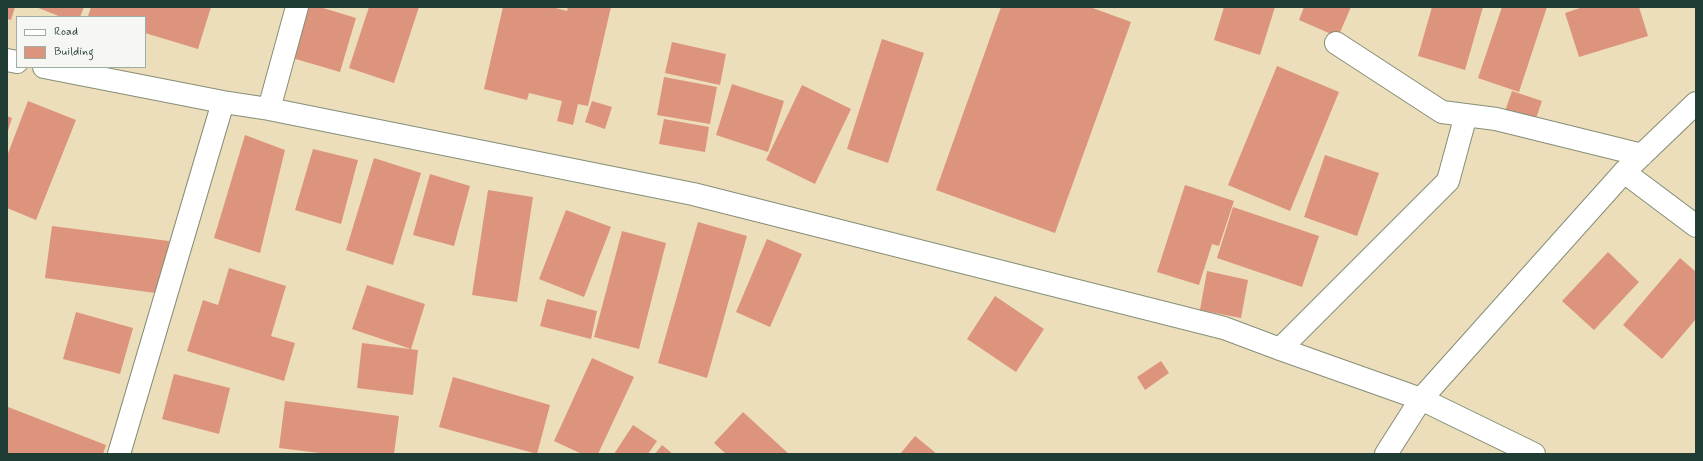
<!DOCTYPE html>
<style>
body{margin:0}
#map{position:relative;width:1703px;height:461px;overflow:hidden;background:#ecdeba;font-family:Mynerve,sans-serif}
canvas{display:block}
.frame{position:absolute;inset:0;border:8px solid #1f3d34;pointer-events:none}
.legend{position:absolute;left:16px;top:16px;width:130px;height:52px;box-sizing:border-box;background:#f6f6f2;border:1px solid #a0aca6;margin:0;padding:5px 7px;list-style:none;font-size:12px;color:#1f3d34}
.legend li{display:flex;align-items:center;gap:8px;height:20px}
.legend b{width:20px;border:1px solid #a0aca6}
</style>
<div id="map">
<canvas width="1703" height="461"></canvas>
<div class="frame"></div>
<ul class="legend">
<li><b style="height:5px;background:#fff"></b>Road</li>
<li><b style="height:11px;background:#dc947d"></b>Building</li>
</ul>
</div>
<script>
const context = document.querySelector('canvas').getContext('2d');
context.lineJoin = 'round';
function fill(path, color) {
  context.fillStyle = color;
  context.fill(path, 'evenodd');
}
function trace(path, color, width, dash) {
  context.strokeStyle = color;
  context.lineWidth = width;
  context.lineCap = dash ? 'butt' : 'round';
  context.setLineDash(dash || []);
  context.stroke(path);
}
fill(new Path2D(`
 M7,7H15L11,20L7,19Z
 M36,7H84L80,17H61Z
 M91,7H211L198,49L145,33V17H93L88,16Z
 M304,7H320L356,18L340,72L289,57Z
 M369,7H419L394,83L349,68Z
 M503,7H552L567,11L568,7H611L588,106L578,104L573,125L557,121L562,101L529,93L527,100L484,89Z
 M1001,7H1090L1131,22L1055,233L936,190Z
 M1224,7H1275L1260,55L1214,40Z
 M1304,7H1351L1338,37L1299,20Z
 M1432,7H1483L1465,70L1418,56Z
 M1502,7H1547L1519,92L1478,78Z
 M1583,7H1639L1648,36L1579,57L1565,13Z
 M882,39L924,53L888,163L847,149Z
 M672,42L726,54L720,85L665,73Z
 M1277,66L1339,92L1290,211L1228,185Z
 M664,77L717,87L710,124L657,115Z
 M732,84L784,101L768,152L716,135Z
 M802,85L851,109L815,184L766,160Z
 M1512,91L1542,101L1534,124L1504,114Z
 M28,101L76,120L36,220L7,208V156Z
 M592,101L612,107L605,129L585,122Z
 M7,116L12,118L7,134Z
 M664,119L709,127L705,152L659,144Z
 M245,135L285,150L260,253L214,238Z
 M313,149L358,160L341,224L295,210Z
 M1325,155L1379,173L1357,236L1304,217Z
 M374,158L421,173L393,265L346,250Z
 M430,174L470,186L454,246L413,235Z
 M1185,185L1234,201L1219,246L1212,244L1199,285L1157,272Z
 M488,190L533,197L517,302L472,295Z
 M1233,207L1319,236L1302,287L1217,258Z
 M566,210L611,227L584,297L539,279Z
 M698,222L747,236L707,378L658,363Z
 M52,226L169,241L163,294L45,278Z
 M622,231L666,243L639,349L594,337Z
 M767,239L802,254L770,327L736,312Z
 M1608,252L1639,282L1594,330L1562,301Z
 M1680,258L1696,272V319L1662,359L1623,325Z
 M229,268L286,286L271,336L295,343L284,381L187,351L203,300L218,305Z
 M1207,271L1248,280L1241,318L1200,310Z
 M367,285L425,304L411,349L352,329Z
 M995,296L1044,329L1016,372L967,339Z
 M547,299L597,311L591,339L540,326Z
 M76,312L133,328L120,374L63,359Z
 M362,343L418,350L413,395L357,388Z
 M592,358L634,377L598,454H582L554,441Z
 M1161,361L1169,373L1145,390L1137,377Z
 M174,374L230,388L219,434L162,419Z
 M453,377L550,405L537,454L439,427Z
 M285,401L399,416L394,454H328L279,448Z
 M8,407L106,445L103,454H7Z
 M743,412L789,454H726L714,443Z
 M633,425L657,441L648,454H614Z
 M915,436L937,454H900Z
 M662,445L673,454H655Z`), '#dc947d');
const minor = new Path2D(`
 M1336,43L1442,112L1496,119L1642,155
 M7,60L17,62
 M44,67L223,102L269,109L693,194L1224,328L1280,349L1421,399L1534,454
 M269,109L297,7
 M1624,172L1696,226
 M1280,349L1448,181L1466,115
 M119,454L223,102
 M1386,454L1421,399L1624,172L1696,103`);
trace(minor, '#868e77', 24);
trace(minor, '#fff', 22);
</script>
